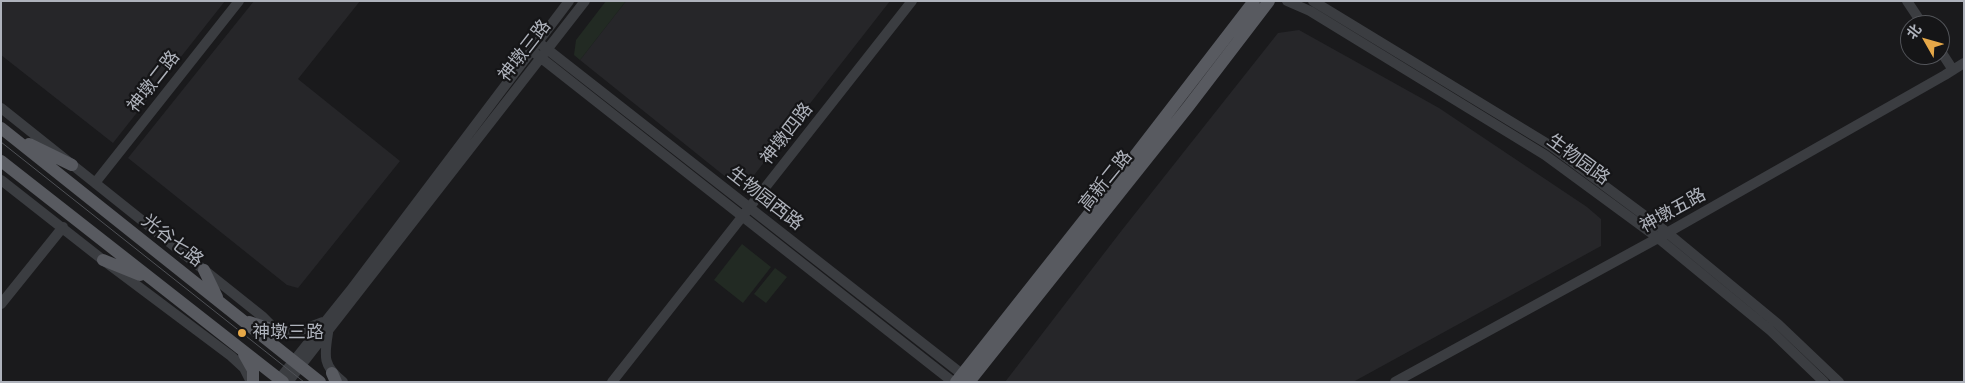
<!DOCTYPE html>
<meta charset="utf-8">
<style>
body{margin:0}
#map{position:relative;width:1965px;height:383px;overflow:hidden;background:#1a1a1c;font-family:Helvetica,"Noto Sans SC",sans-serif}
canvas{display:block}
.frame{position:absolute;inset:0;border:2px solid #aeb2bb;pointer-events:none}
.north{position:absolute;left:1900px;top:15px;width:50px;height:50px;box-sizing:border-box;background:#151517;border:1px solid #525459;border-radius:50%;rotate:308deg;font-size:14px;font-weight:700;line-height:20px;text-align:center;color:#aeb2bb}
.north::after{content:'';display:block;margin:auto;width:18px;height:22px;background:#e6a848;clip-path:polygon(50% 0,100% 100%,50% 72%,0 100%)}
</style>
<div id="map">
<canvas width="1965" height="383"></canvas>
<div class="frame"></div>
<div class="north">北</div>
</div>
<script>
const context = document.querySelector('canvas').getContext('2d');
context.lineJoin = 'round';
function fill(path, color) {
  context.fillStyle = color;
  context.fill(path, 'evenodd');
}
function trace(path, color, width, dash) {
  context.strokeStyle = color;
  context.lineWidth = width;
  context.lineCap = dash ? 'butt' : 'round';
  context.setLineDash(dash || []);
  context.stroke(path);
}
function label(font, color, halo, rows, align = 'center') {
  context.font = font + ' Helvetica,"Noto Sans SC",sans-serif';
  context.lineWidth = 4.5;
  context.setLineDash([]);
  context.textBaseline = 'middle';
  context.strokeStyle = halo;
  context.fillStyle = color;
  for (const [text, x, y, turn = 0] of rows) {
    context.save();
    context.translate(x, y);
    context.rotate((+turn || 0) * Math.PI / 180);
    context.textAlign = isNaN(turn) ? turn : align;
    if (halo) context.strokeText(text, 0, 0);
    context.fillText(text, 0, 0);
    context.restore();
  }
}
fill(new Path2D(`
 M1,1H225L113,143L1,55Z
 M254,1H360L298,79L400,161L298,288L287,285L128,158Z
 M626,1H890L751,179L732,182L580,60Z
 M1299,30L1439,108L1587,207L1601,219V246L1353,382H1005L1122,230L1278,33Z`), '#262629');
fill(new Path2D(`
 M606,1H626L580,60L574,55L576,40Z
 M742,244L771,267L743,303L714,280Z
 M775,268L787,277L766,303L754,294Z`), '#222a23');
trace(new Path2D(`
 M1287,1L1310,11L1545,155L1658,238L1771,331L1824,382
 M1313,1L1551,146L1664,230L1778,324L1839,382
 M1907,1L1923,25
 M538,42L967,378
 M531,50L953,382
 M1940,50L1953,70
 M1,108L263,317L277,331L294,333L323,322
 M1,180L103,260L231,356L244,368L251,382
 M95,183L239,1
 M1,304L63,227
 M328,333C324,357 323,366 343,382
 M277,382L350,291L569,1
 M288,382L585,1
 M612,382L912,1
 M1395,382L1658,238L1945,75L1964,63`), '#3b3d41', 10);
trace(new Path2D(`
 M1,128L320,382
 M29,144L72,165
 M1,161L283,382
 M103,260L140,275
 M204,270L217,297
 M249,322L277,331
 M244,354L253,370V382
 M332,373L336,382
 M956,382L1130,162L1254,1
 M969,382L1188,107L1269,1`), '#585a60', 12);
trace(new Path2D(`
 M1,142L304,382`), '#4f5156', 1);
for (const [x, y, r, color] of [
 [242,333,5,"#e6a848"]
]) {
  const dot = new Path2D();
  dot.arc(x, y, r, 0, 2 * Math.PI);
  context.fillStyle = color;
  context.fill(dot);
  trace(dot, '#151517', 2);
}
label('18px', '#aeb2bb', '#151517', [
 ["神墩三路",525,51,-52],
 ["神墩二路",154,82,-52],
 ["神墩四路",787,134,-52],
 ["生物园路",1578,160,36],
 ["高新二路",1106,181,-51],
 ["生物园西路",765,199,38],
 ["神墩五路",1673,211,-29],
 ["光谷七路",172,241,38]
]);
label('18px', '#aeb2bb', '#151517', [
 ["神墩三路",252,333]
], 'left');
</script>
